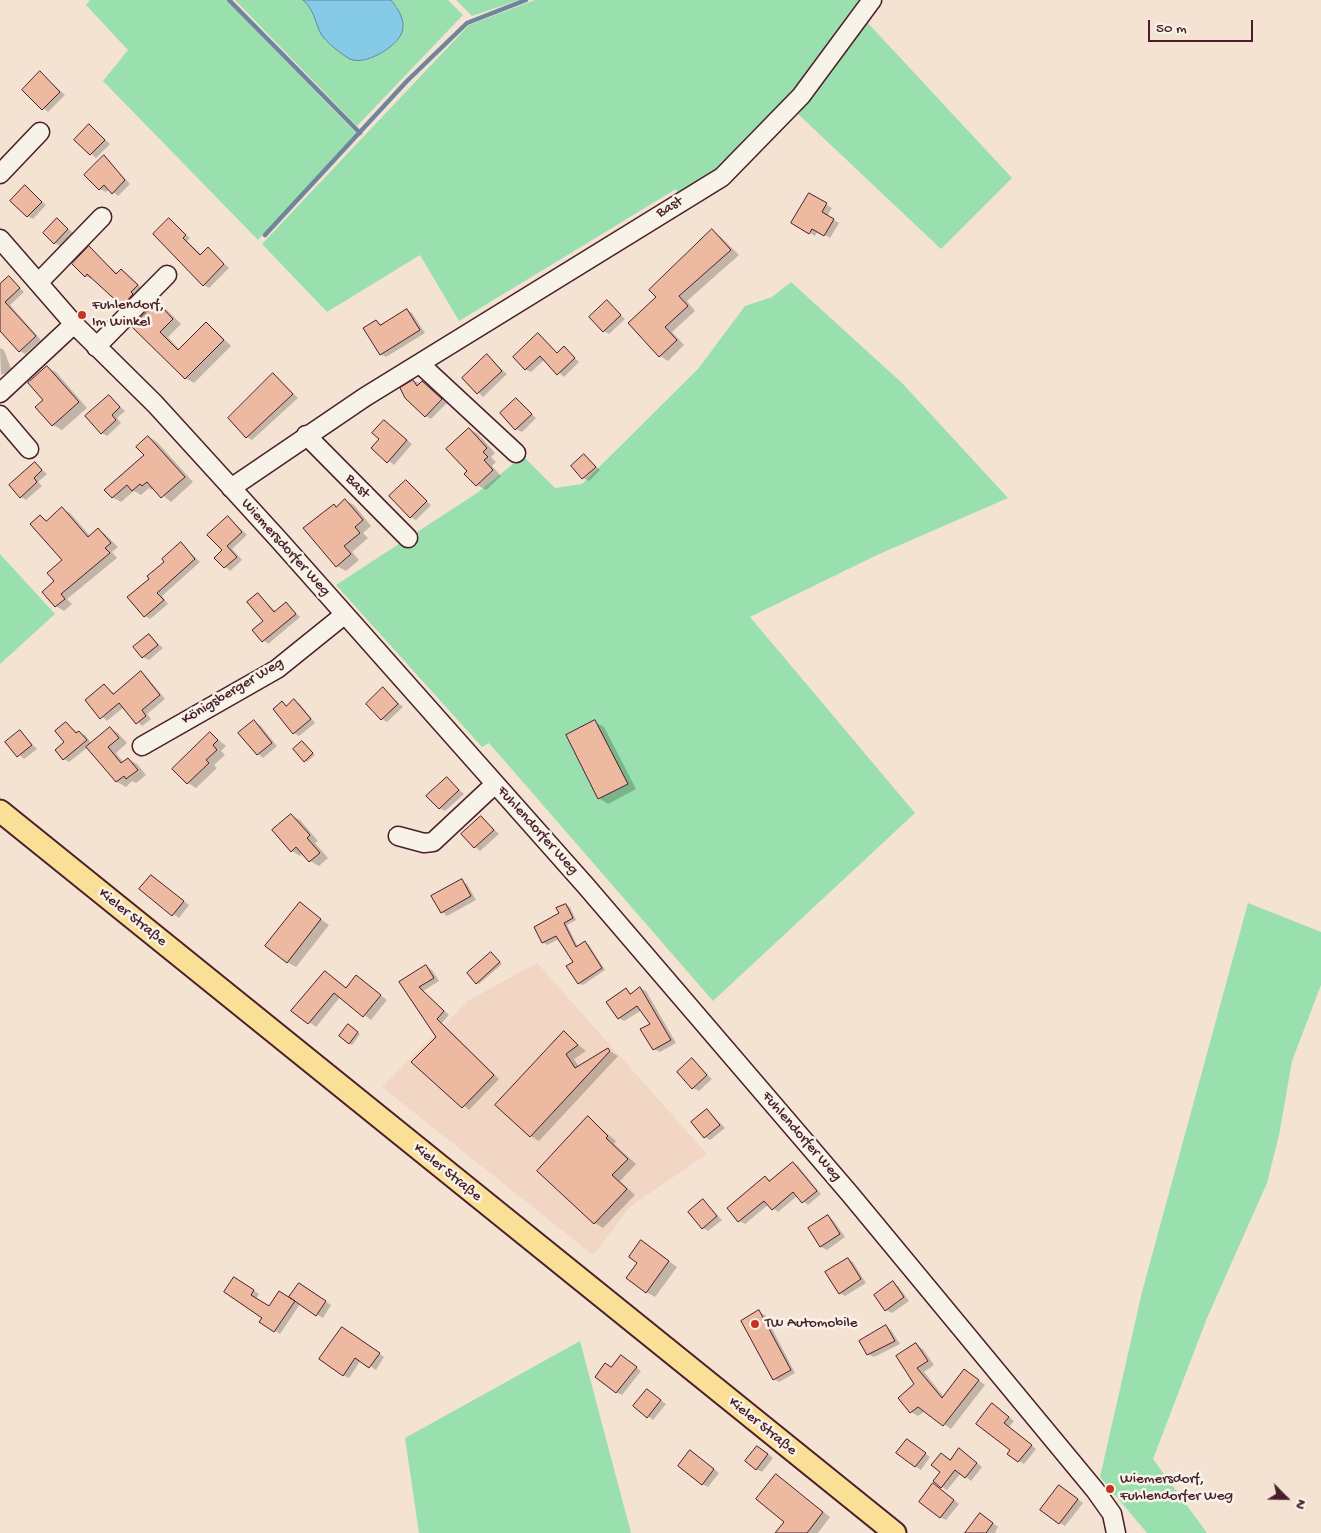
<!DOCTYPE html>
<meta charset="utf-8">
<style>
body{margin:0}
#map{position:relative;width:1321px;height:1533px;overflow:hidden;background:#f4e2d3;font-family:"Gochi Hand",sans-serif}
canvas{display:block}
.north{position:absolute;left:1261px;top:1473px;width:50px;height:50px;-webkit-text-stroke:4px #f7f3e8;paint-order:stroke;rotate:113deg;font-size:14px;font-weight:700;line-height:20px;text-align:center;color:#4a1f2b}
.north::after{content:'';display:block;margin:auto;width:18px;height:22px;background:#4a1f2b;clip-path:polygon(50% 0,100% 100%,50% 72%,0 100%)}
.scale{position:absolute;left:1148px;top:20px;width:105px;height:22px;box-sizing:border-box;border:2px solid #4a1f2b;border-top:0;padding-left:6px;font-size:15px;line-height:18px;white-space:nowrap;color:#4a1f2b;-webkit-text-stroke:4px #f7f3e8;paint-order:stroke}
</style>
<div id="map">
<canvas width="1321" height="1533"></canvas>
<div class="north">N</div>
<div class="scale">50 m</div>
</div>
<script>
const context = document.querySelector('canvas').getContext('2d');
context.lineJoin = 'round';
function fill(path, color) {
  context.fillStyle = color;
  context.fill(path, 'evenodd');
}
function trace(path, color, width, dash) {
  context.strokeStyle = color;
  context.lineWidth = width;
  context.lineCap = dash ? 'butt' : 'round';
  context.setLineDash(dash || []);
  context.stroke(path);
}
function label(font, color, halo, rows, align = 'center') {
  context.font = font + ' "Gochi Hand",sans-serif';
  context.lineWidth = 5;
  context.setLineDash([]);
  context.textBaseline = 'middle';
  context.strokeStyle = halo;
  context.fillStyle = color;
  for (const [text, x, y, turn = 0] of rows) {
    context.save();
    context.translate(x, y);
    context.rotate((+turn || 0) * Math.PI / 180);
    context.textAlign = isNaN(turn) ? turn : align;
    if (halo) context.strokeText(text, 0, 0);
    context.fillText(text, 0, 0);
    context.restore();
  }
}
fill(new Path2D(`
 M537,963L707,1154L631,1206L593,1255L382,1087L469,1000Z`), '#f2d6c4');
fill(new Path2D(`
 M90,0H226L356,133L258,240L103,81L128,50L86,5Z
 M235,0H303L311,8L322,35L398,8L391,0H448L463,15L357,126Z
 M456,0H519L472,16Z
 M535,0H868L797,94L716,171L678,195L676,189L459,321L420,255L327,312L262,244L469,25Z
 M866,21L1012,178L941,249L798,114Z
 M791,282L902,383L1008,498L877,555L750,617L915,813L713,1001L489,743L482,747L336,585L477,493L523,456L555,488L582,484L698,369L745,306L772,297Z
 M0,554L55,614L0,664Z
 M1248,903L1321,932V985L1292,1061L1279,1135L1267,1183L1207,1318L1153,1459L1207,1533H1147L1100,1477L1142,1292Z
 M580,1341L631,1533H419L405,1438Z`), '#9ae0ae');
const water = new Path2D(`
 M303,0H391C398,9 406,20 402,32C397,47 365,66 350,59C342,55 325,41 321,34C314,20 315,11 303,0Z`);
fill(water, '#85cae7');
trace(water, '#6d869c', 1);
fill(new Path2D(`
 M40,73L65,95L48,112L23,90Z
 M90,126L110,144L96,158L91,154Z
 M104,157L130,184L118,196L109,189L106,192L100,189Z
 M25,187L46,205L33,219L27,216Z
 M809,194L832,208L827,216L839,223L830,238L818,231L815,236L793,223Z
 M169,219L190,238L187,241L202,255L208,249L229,268L209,288L204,285Z
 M58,220L73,233L60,246L55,243Z
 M712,231L720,236L739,255L687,301L695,311L672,332L684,345L668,361L660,356L629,323L657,297Z
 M89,248L118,274L122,270L127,274L143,289L126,308L93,278L91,279L86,276Z
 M9,277L24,292L10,305L41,340L25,354L20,351L0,310V285Z
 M607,302L625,319L609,334L604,331Z
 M157,304L166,309L181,324L168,337L180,350L206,324L214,329L231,346L194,383L185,378L134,327Z
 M407,310L412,313L425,333L386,357L381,354L376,321L382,325Z
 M538,335L558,354L564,348L579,362L564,377L545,359L531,372L525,369Z
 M0,348L4,350L12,371L1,375Z
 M487,356L507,374L483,397L464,378Z
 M47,367L56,372L87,408L62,430L53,425L45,400Z
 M273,374L298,398L252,440L247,437Z
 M413,381L428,385L447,403L431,419L426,416Z
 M109,396L125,411L117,418L121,423L107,436L102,433Z
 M517,399L536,418L522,432L516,429Z
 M384,421L412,444L394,465L373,448L381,439Z
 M469,429L478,434L495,453L491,457L496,462L492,466L501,476L486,490L477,485L466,474L469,471Z
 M149,437L157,442L193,482L171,502L154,488L152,490L149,488L141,495L134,491L121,502L112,497L145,455Z
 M584,455L600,470L589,481L583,478Z
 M35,463L47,474L38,482L42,486L26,500L21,497Z
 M406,481L431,505L416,520L410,517Z
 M345,500L354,505L371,526L363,533L368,538L352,552L359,560L346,571L337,566L334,505L336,507Z
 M62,509L70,513L90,536L98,529L105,534L118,547L112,552L117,558L67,599L72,604L64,611L56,606L43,592L56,581L64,560L40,516L48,521Z
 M228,517L247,535L232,549L242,560L230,571L216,558L223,550Z
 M181,544L200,562L162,596L168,604L150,619L145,616L151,579Z
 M258,594L276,612L286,603L300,617L268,644L254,630L264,622Z
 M149,635L163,648L149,660L143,657Z
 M141,673L146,676L165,699L147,714L151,719L142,726L124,707L107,721L86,701L105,686L115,694Z
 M383,689L403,707L387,722L382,719Z
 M295,701L300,704L315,723L299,736L294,733L282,703L288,706Z
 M254,722L260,725L277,746L263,758L258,754L240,733Z
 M595,722L604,727L636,789L608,804L599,798Z
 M66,723L78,733L85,735L92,744L110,728L118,733L127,743L116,753L124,763L128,759L137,764L146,775L136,783L132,781L126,787L117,782L88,747L69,762L64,759Z
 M20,732L37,749L24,759L7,743Z
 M210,733L226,746L221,751L225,755L214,765L217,768L196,788L188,783Z
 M302,742L315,755L307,762L305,761Z
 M447,779L464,794L445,811L439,808Z
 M291,815L300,820L318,841L315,843L328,858L319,866L310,861L303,853L300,856L292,851Z
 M481,817L499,834L480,851L475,847Z
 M151,876L189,905L179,918L141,889Z
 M462,881L467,884L476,900L447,916L442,912Z
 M300,904L329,925L296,967L287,962Z
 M566,905L570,907L576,920L567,925L578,947L585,943L589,945L605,970L583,985L578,983L574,962L559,939L547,945L543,942L535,927L561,914Z
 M491,953L502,964L479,984L477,983Z
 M426,966L432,970L439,981L423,991L449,1015L442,1023L499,1079L469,1110L430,1075L437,1037L401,982Z
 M332,977L347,989L356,977L387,1000L371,1020L340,997L316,1027L293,1010Z
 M640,988L646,991L676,1043L660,1052L654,1049L651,1024L642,1010L624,1021L619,1018L626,990L632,994Z
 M351,1027L360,1034L352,1045L349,1043Z
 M564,1033L586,1051L574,1059L579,1067L608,1050L618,1056L539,1141L531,1136Z
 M692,1060L712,1079L699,1091L693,1088Z
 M707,1110L725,1128L710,1140L705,1137Z
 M588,1118L616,1141L614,1144L636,1164L620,1181L635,1195L603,1228L595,1223Z
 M793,1163L798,1166L821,1194L808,1205L797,1196L778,1212L769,1204L745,1224L739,1221L765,1177L771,1181Z
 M703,1201L722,1220L708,1231L703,1228Z
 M828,1216L833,1220L845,1237L827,1250L821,1247L809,1229Z
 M650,1247L677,1267L655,1297L646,1292Z
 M848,1259L853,1262L866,1283L845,1296L840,1293Z
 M240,1281L259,1294L256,1299L270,1308L289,1299L299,1284L331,1305L323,1318L300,1304L280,1334L261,1322L263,1317Z
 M893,1283L898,1286L909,1301L892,1313L886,1310Z
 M759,1312L765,1315L795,1373L779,1382L774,1379Z
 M886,1327L891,1330L900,1344L874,1357L868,1354Z
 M348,1331L384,1357L376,1370L361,1360L349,1378L343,1375Z
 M916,1345L923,1349L934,1365L924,1372L944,1397L972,1375L985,1385L951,1429L925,1411L918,1416L911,1412L900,1398L916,1384Z
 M622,1356L641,1371L622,1395L616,1392L612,1368Z
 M652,1394L666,1404L653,1420L635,1406Z
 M998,1408L1014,1421L1009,1427L1036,1449L1024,1464L1019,1461L1011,1450Z
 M908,1440L930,1457L921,1470L915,1466Z
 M763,1450L773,1458L762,1472L756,1469Z
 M965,1453L982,1467L971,1481L961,1473L947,1490L942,1487L947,1457L951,1461Z
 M696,1455L719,1473L708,1487L702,1484Z
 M777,1476L830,1517L818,1533H785L786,1521Z
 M939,1488L959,1504L946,1520L940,1517Z
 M1065,1490L1083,1503L1065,1526L1060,1523Z
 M986,1518L998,1527L995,1532L996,1533H969Z`), '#0003');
trace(new Path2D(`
 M229,0L360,133
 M265,235L407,81L467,23L526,0`), '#6d869c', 4.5);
const building = new Path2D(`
 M40,71L60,92L42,110L22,90Z
 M89,124L105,140L90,155L74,140Z
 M104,155L125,180L112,194L104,185L99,190L84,175Z
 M25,185L42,202L27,217L10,201Z
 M809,193L827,203L822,212L834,219L824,236L812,229L809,234L791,223Z
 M57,218L68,229L54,244L43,233Z
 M169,218L186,235L183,238L200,255L208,247L224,264L203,286L153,234Z
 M712,229L731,250L679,296L688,306L665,327L677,340L659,357L628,323L656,297L649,290Z
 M89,246L116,274L121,269L138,285L131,292L133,294L122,306L87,274L85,277L72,264Z
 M9,276L20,288L5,302L36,336L19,352L0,331V284Z
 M607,300L621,315L603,332L589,317Z
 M157,302L173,319L160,332L178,350L206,322L224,340L185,379L132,327Z
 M407,309L420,330L380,355L363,328L376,320L380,325Z
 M538,333L557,353L564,346L575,358L557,375L540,356L525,370L513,357Z
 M487,354L502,371L477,394L462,378Z
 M47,366L79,402L52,426L35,407L43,400L28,383Z
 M273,373L293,394L246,438L228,418Z
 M413,380L417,386L422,381L442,399L425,417L405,398L400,388Z
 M109,395L120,407L112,415L116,420L101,434L85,416Z
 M516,398L532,414L515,430L500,413Z
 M384,420L407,440L387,463L371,448L379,439L372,433Z
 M469,428L487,448L483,452L488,457L484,460L493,470L476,486L464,474L467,471L446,449Z
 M148,436L185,477L161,498L147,482L142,486L140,484L132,491L127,485L112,498L104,490L144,455L136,447Z
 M584,454L596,467L582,479L571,466Z
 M35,462L42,470L34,478L37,482L20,498L9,485Z
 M406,480L427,501L410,518L389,496Z
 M345,499L363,520L355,527L360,533L344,546L351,554L336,567L303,528L334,504L336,507Z
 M62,507L88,537L98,528L111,543L105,548L110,553L61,594L65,599L55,607L42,592L54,581L47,573L62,560L30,524L40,515L46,521Z
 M228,516L242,532L227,546L237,557L224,568L214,558L222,550L207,535Z
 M181,542L195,559L157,593L164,600L144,617L127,597L149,579L147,576L164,562L162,559Z
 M258,593L274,612L286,602L296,614L262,642L252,630L263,621L247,602Z
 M149,634L158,645L142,658L133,647Z
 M141,671L160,695L142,710L146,716L136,724L119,703L100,719L85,700L104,684L113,694Z
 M383,687L398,704L381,720L366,704Z
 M294,699L311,719L293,734L273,709L282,701L286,706Z
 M254,720L272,743L257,755L238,733Z
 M595,720L628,784L598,799L566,735Z
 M66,722L76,733L79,731L87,740L63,760L55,750L64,742L55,731Z
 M110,727L119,738L108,747L121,763L128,758L138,770L126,779L124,776L116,782L86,747Z
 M20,730L32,745L17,757L5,742Z
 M210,732L218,740L213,745L217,750L206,760L209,763L187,784L172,769Z
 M302,741L313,753L304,762L293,749Z
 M447,777L459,790L439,809L426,796Z
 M291,814L310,835L307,838L320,853L309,862L296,847L291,852L272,830Z
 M481,816L494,830L474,848L461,834Z
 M151,875L184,901L172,916L139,889Z
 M462,879L471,896L441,913L431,896Z
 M300,902L321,919L287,963L265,946Z
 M566,904L573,918L564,923L576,947L585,941L602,968L578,984L566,966L573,962L556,936L542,943L534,927L559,913L556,908Z
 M491,952L500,962L476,984L467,973Z
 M426,965L434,978L419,987L444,1011L437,1019L494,1075L462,1108L411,1062L436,1037L399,982Z
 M325,971L346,988L356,975L381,995L363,1017L334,993L308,1024L291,1011Z
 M640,987L671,1040L653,1050L640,1029L650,1024L637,1006L618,1019L606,1002L626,988L630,994Z
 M348,1024L358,1032L349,1044L339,1036Z
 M564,1031L578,1045L566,1054L575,1068L608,1048L610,1051L530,1137L495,1105Z
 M692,1058L707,1075L692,1089L677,1072Z
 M707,1109L720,1125L704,1138L691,1122Z
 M588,1116L608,1136L606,1138L628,1159L612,1175L627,1189L594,1224L537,1171Z
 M793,1162L817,1191L802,1203L793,1192L772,1210L764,1201L738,1222L727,1208L765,1176L769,1181Z
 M703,1199L717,1216L702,1229L688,1212Z
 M828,1215L840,1234L820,1247L808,1228Z
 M641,1240L669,1261L646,1293L626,1278L637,1263L629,1257Z
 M848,1258L861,1279L839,1294L825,1272Z
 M234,1277L254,1290L251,1295L269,1306L279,1291L295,1301L274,1332L259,1322L262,1318L224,1292Z
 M893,1281L904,1297L885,1311L874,1295Z
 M299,1283L326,1301L316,1316L289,1297Z
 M759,1310L791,1370L773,1380L741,1321Z
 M886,1325L895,1341L867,1355L859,1341Z
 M342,1327L380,1353L369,1368L355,1358L343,1376L319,1359Z
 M916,1343L928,1361L917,1368L942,1398L964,1369L979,1380L943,1426L918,1407L910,1413L898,1398L914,1384L896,1356Z
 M621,1355L637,1367L616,1393L595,1377L605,1363L611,1367Z
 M647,1389L661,1400L647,1418L633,1406Z
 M992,1403L1009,1417L1004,1423L1032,1445L1018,1462L1007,1454L1010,1450L976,1424Z
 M907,1439L926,1453L915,1467L896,1453Z
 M757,1446L768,1454L756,1470L745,1461Z
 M959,1448L977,1463L965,1478L955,1470L941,1488L933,1481L940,1472L931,1465L941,1453L950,1460Z
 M690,1450L714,1469L702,1485L678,1466Z
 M776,1474L823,1512L807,1533H775L784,1522L756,1499Z
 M933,1483L954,1500L940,1518L919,1502Z
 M1059,1485L1078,1499L1059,1524L1040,1510Z
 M980,1513L993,1523L986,1533H965Z`);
fill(building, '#eeb9a1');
trace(building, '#4a1f2b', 1);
const minor = new Path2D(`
 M0,174L40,132
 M0,239L74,324L155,404L279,540L586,886L850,1194L1095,1490L1112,1514L1116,1533
 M39,282L102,217
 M96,347L167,275
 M420,364L516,453
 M0,393L74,324
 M0,415L29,449
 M306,435L408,538
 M231,488L365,397L722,177L801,96L872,0
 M142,746L277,669L344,615
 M398,836L424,843L433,842L495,784`);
const major = new Path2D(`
 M0,811L895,1533`);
trace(minor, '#4a1f2b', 21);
trace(major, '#4a1f2b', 25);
trace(minor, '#f7f3e8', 18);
trace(major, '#fadf96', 21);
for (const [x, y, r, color] of [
 [82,315,5,"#c8321e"],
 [755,1324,5,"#c8321e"],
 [1110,1489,5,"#c8321e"]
]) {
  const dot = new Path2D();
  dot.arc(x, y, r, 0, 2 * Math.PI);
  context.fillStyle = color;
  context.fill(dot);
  trace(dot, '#f7f3e8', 2);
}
label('15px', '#4a1f2b', '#f7f3e8', [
 ["Bast",670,208,-31],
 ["Bast",357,487,45],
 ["Wiemersdorfer Weg",285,548,48],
 ["Königsberger Weg",233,692,-31],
 ["Fuhlendorfer Weg",537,831,48],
 ["Kieler Straße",132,918,39],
 ["Fuhlendorfer Weg",801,1137,49],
 ["Kieler Straße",447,1173,39],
 ["Kieler Straße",762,1427,39]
]);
label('15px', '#4a1f2b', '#f7f3e8', [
 ["Fuhlendorf,",92,306],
 ["Im Winkel",92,323],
 ["TW Automobile",765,1324],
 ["Wiemersdorf,",1120,1480],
 ["Fuhlendorfer Weg",1120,1497]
], 'left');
</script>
